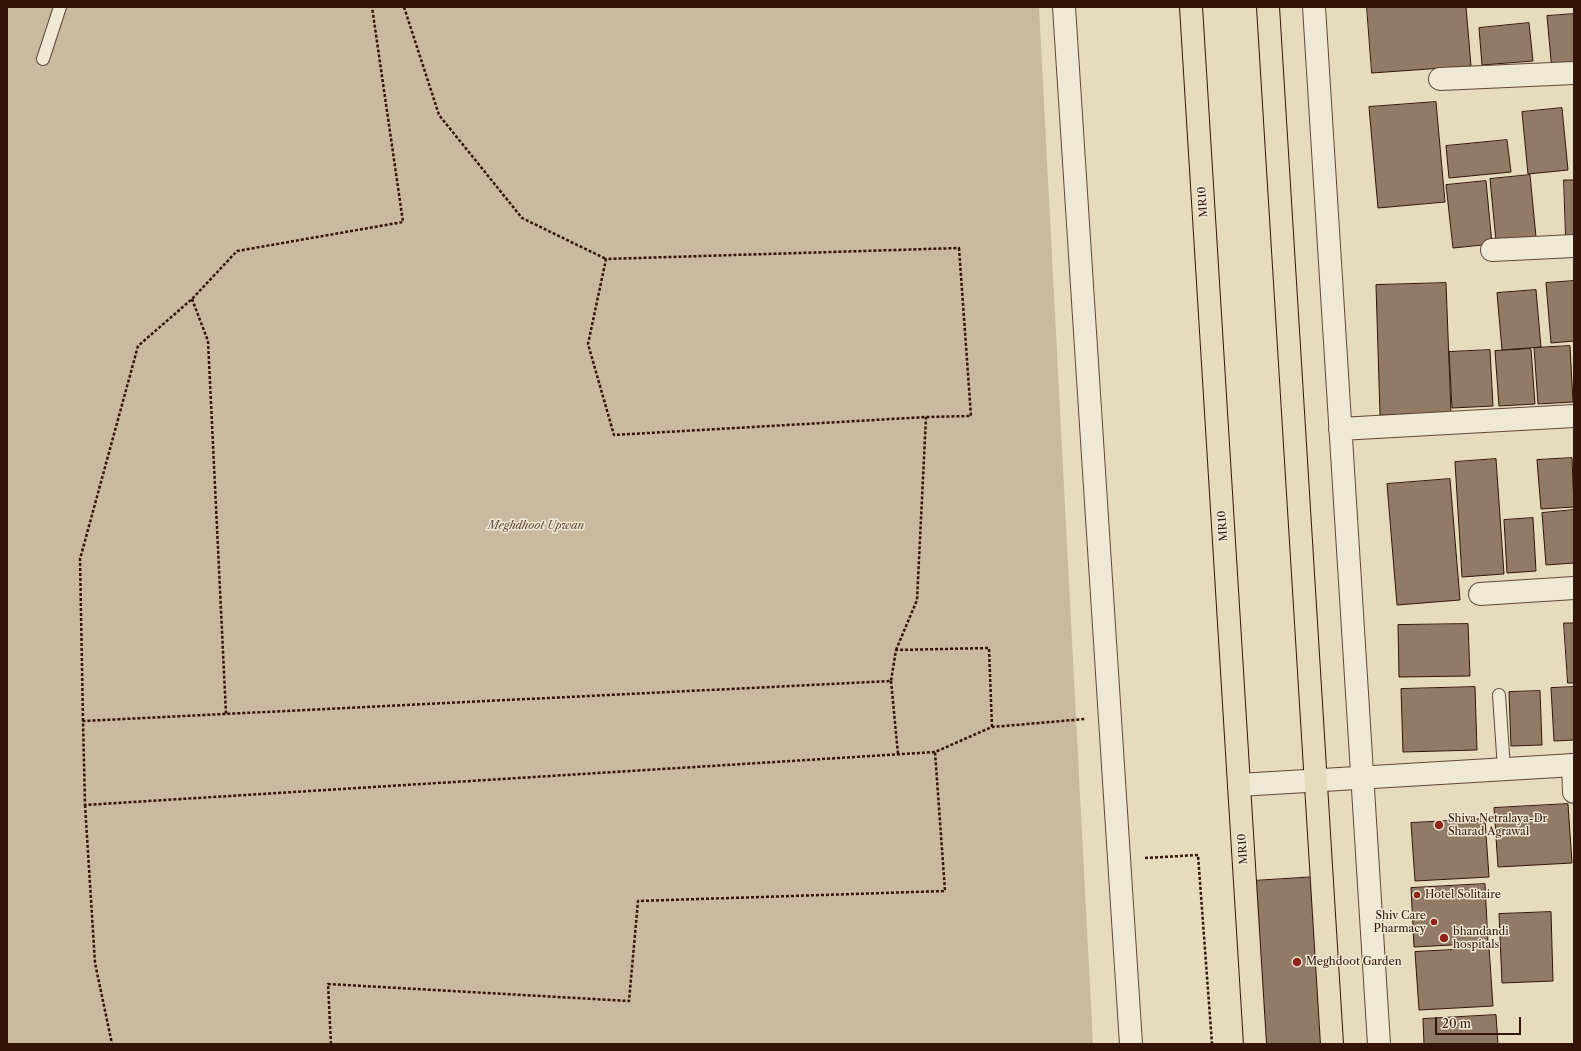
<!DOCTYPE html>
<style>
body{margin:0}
#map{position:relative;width:1581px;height:1051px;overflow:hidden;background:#e7dbbe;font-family:"Libre Caslon Text",serif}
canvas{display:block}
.frame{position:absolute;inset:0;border:8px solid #341408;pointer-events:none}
.scale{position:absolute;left:1435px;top:1017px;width:86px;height:18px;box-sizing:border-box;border:2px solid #341408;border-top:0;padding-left:5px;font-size:12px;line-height:14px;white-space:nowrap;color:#341408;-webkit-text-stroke:3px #efe8d5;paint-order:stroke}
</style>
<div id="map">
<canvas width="1581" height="1051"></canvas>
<div class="frame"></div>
<div class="scale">20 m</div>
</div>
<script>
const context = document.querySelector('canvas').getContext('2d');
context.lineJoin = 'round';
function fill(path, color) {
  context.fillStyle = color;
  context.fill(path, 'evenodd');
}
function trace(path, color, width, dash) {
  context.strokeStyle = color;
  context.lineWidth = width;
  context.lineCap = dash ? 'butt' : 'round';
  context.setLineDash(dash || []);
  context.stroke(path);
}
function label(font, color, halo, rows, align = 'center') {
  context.font = font + ' "Libre Caslon Text",serif';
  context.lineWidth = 3;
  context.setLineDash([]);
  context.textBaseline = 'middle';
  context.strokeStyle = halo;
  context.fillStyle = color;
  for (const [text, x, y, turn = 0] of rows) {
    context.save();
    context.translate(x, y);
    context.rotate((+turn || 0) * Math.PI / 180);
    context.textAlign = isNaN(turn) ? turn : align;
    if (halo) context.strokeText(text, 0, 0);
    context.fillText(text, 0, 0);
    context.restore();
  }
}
fill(new Path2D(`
 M7,7H1039L1093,1044H7Z`), '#c9b99f');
const building = new Path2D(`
 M1367,7H1466L1471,66L1372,73Z
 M1574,14V69L1552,71L1547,16Z
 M1529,23L1533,61L1482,65L1479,28Z
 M1436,102L1445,202L1378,208L1369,107Z
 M1562,108L1568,170L1528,174L1522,112Z
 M1507,140L1511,172L1449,178L1446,146Z
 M1530,175L1536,237L1496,241L1490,179Z
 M1564,180H1574V239H1566Z
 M1486,181L1492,244L1453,248L1446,185Z
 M1574,281V341L1551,343L1546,283Z
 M1446,283L1451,413L1380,415L1376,285Z
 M1536,290L1541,347L1502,350L1497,293Z
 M1570,346L1573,402L1538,404L1534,348Z
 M1531,349L1535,404L1499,406L1495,351Z
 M1490,350L1493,406L1452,408L1449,352Z
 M1572,458L1574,507L1541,509L1537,460Z
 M1496,459L1504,574L1462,577L1455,462Z
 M1450,479L1460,600L1397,605L1387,484Z
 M1574,510V563L1546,565L1542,513Z
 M1533,518L1536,571L1507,573L1504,520Z
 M1564,623H1574V683H1568Z
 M1468,624L1470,676L1399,677L1398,625Z
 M1475,687L1477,750L1403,752L1401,689Z
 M1574,687V740L1554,741L1551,688Z
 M1540,691L1542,745L1511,746L1509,692Z
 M1568,804L1572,863L1498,867L1494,808Z
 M1485,819L1489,877L1415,881L1411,823Z
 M1332,876L1342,1044H1262L1252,881Z
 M1485,884L1488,943L1414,947L1411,888Z
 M1551,912L1553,981L1502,983L1499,914Z
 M1489,948L1493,1006L1419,1010L1415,952Z
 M1496,1015L1498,1044H1424L1423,1019Z`);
fill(building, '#917b67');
trace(building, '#341408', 1);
const service = new Path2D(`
 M43,59L60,7
 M1499,695L1504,769`);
const minor = new Path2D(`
 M1064,7L1131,1044
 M1314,7L1379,1044
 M1440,79L1574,73
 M1492,250L1574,246
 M1340,429L1574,416
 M1480,594L1574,588
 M1573,765L1574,792`);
const tertiary = new Path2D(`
 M1239,785L1574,765`);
const primary = new Path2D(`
 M1191,7L1255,1044
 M1268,7L1332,1044`);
trace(service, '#614636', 14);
trace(minor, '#614636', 24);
trace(tertiary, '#614636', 24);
trace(primary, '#341408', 24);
trace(new Path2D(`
 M404,7L439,115L522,218L606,259
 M959,248L971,416L926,417L614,435L588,344L606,259Z
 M192,299L208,341L226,714
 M896,650L917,600L926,417
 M891,681L898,754
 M83,721L80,559L138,346L192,299L237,251L403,222L372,7
 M992,727L989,648L896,650L891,681L83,721L85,805L935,752L992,727L1085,719
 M85,805L95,963L112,1044
 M1145,858L1198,855L1212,1044
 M331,1044L328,984L629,1001L638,901L945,891L935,752`), '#341408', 2.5, [3, 2]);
trace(service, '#efe8d5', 12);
trace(minor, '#efe8d5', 22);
trace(tertiary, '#efe8d5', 22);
trace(primary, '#e7dbbe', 22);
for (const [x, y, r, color] of [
 [1439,825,5,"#8f2418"],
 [1417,895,4,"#8f2418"],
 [1434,922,4,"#8f2418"],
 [1444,938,5,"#8f2418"],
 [1297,962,5,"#8f2418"]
]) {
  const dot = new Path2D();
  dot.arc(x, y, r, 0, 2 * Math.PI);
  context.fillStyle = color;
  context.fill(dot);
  trace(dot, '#efe8d5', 1.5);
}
label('11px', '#341408', '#efe8d5', [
 ["MR10",1203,202,-94],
 ["MR10",1223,526,-94],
 ["MR10",1243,849,-94]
]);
label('italic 11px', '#614635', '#efe8d5', [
 ["Meghdhoot Upwan",536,526]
]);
label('11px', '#341408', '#efe8d5', [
 ["Shiva Netralaya-Dr",1448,819],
 ["Sharad Agrawal",1448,832],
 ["Hotel Solitaire",1425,895],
 ["Shiv Care",1426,916,"right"],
 ["Pharmacy",1426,929,"right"],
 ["bhandandi",1453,932],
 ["hospitals",1453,945],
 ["Meghdoot Garden",1306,962]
], 'left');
</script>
